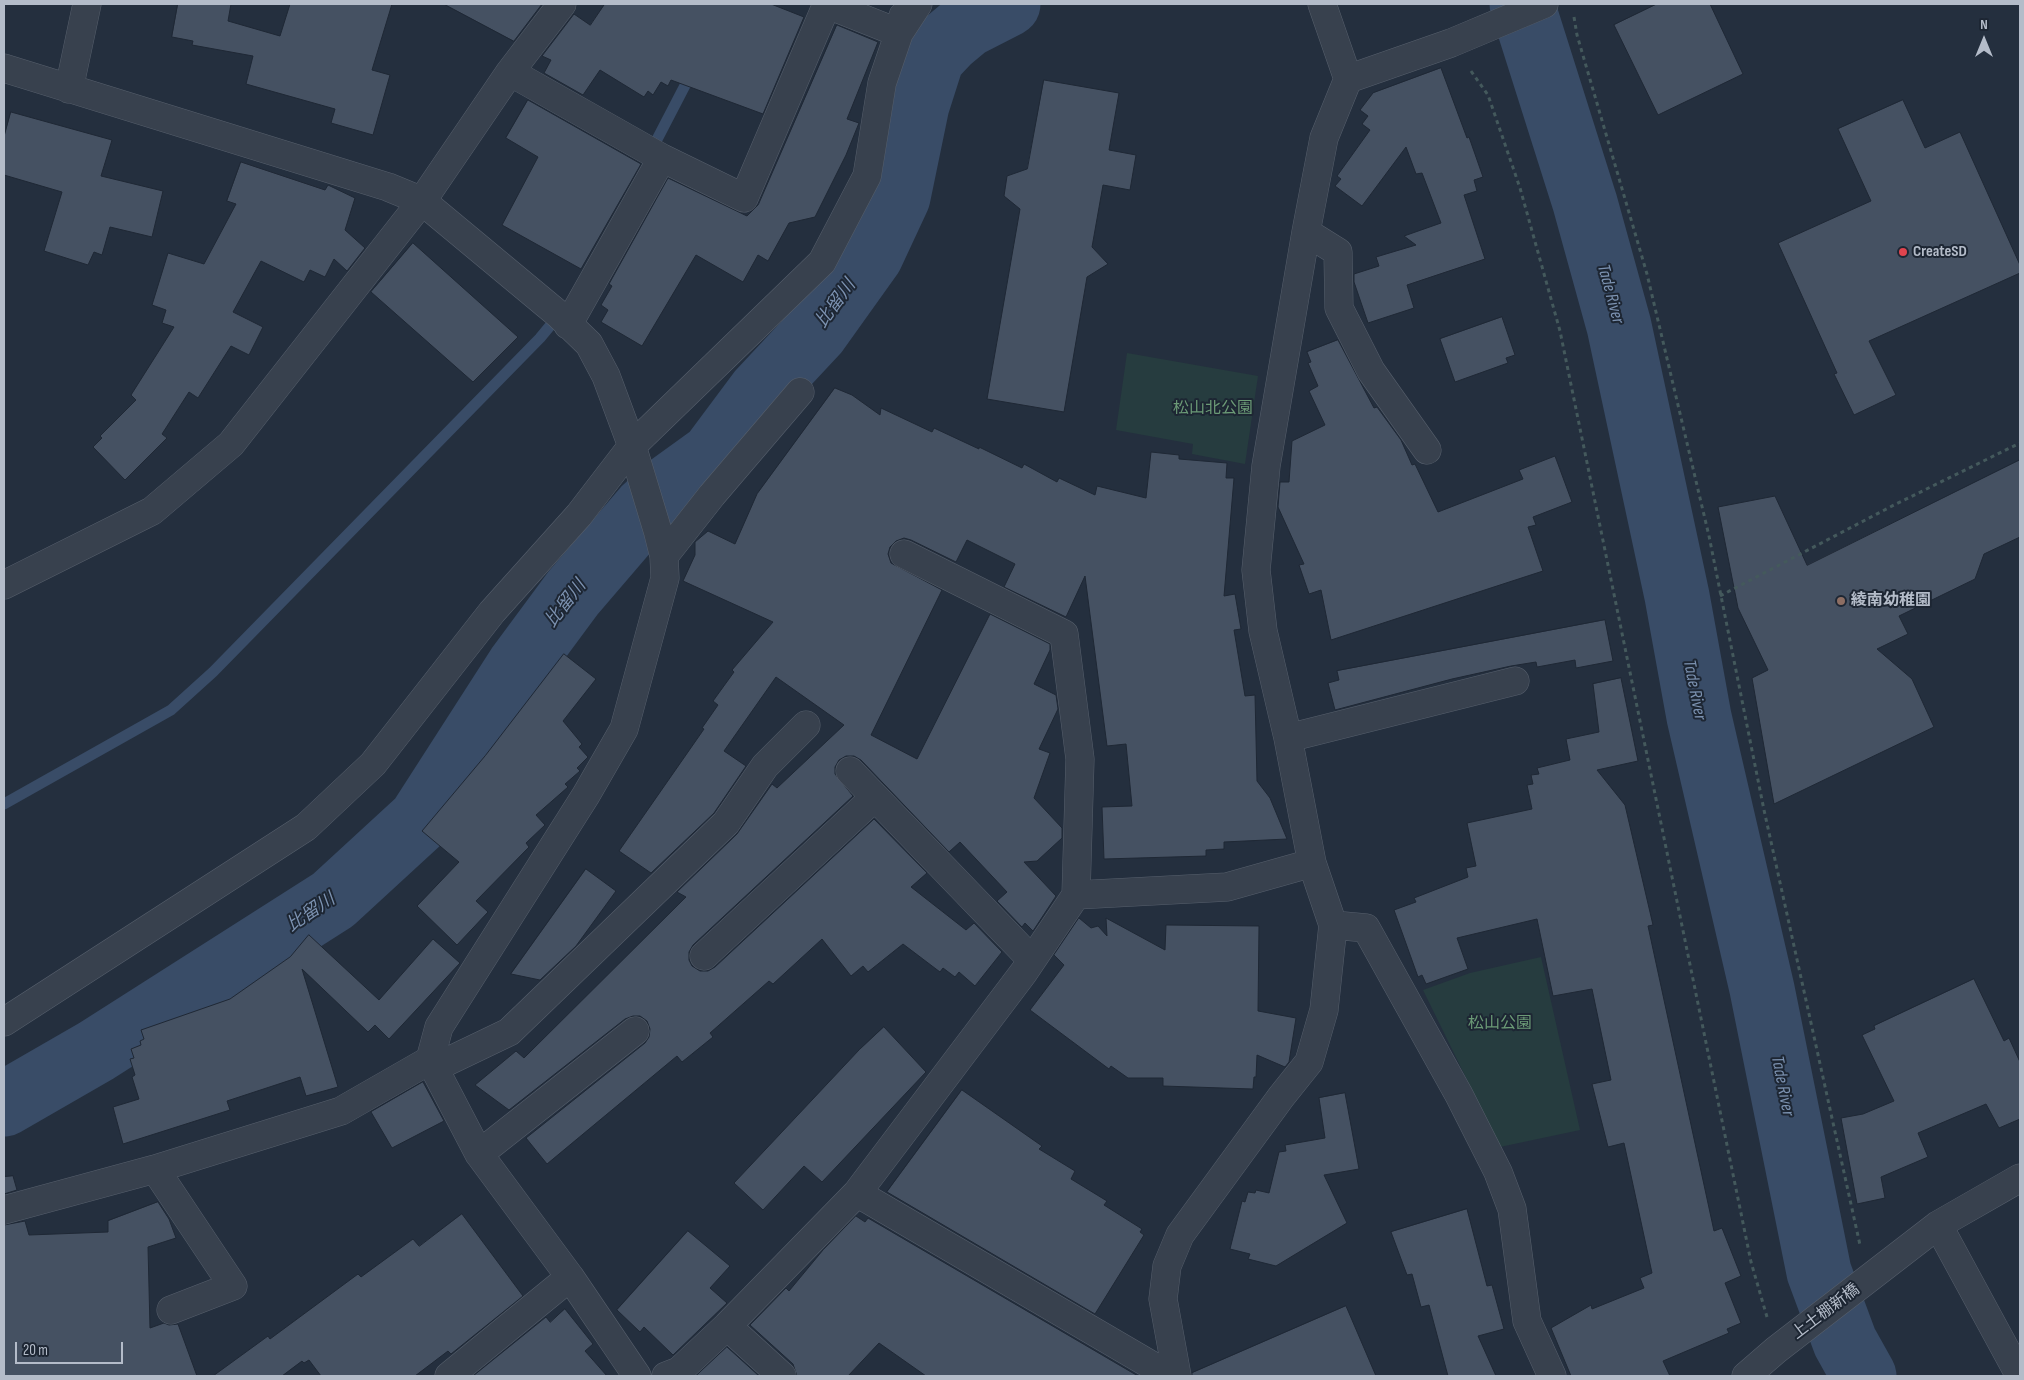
<!DOCTYPE html>
<meta charset="utf-8">
<style>
body{margin:0}
#map{position:relative;width:2024px;height:1380px;overflow:hidden;background:#242f3e;font-family:"Sofia Sans Condensed",sans-serif}
canvas{display:block}
.frame{position:absolute;inset:0;border:5px solid #b4bcc9;pointer-events:none}
.north{position:absolute;left:1959px;top:15px;width:50px;height:50px;-webkit-text-stroke:4px #1d2633;paint-order:stroke;rotate:0deg;font-size:14px;font-weight:700;line-height:20px;text-align:center;color:#b4bcc9}
.north::after{content:'';display:block;margin:auto;width:18px;height:22px;background:#b4bcc9;clip-path:polygon(50% 0,100% 100%,50% 72%,0 100%)}
.scale{position:absolute;left:15px;top:1342px;width:108px;height:22px;box-sizing:border-box;border:2px solid #b4bcc9;border-top:0;padding-left:6px;font-size:15px;line-height:18px;white-space:nowrap;color:#b4bcc9;-webkit-text-stroke:4px #1d2633;paint-order:stroke}
</style>
<div id="map">
<canvas width="2024" height="1380"></canvas>
<div class="frame"></div>
<div class="north">N</div>
<div class="scale">20 m</div>
</div>
<script>
const context = document.querySelector('canvas').getContext('2d');
context.lineJoin = 'round';
function fill(path, color) {
  context.fillStyle = color;
  context.fill(path, 'evenodd');
}
function trace(path, color, width, dash) {
  context.strokeStyle = color;
  context.lineWidth = width;
  context.lineCap = dash ? 'butt' : 'round';
  context.setLineDash(dash || []);
  context.stroke(path);
}
function label(font, color, halo, rows, align = 'center') {
  context.font = font + ' "Sofia Sans Condensed","Noto Sans JP",sans-serif';
  context.lineWidth = 4;
  context.setLineDash([]);
  context.textBaseline = 'middle';
  context.strokeStyle = halo;
  context.fillStyle = color;
  for (const [text, x, y, turn = 0] of rows) {
    context.save();
    context.translate(x, y);
    context.rotate((+turn || 0) * Math.PI / 180);
    context.textAlign = isNaN(turn) ? turn : align;
    if (halo) context.strokeText(text, 0, 0);
    context.fillText(text, 0, 0);
    context.restore();
  }
}
fill(new Path2D(`
 M1127,353L1258,376L1245,464L1192,454L1193,444L1116,430Z
 M1541,957L1580,1130L1500,1147L1423,990L1470,973Z`), '#263c3f');
trace(new Path2D(`
 M651,151L692,72
 M4,804L171,710L213,672L540,338L559,315`), '#394c67', 11);
trace(new Path2D(`
 M1522,4L1585,203L1619,326L1677,596L1699,717L1762,989L1819,1272L1845,1342L1864,1376
 M4,1104L96,1051L333,900L420,820L519,666L573,593L645,509L670,486L713,455L760,392L816,332L871,255L898,197L917,105L932,58L949,40L967,25L1008,4`), '#394c67', 65);
const building = new Path2D(`
 M178,4H231L228,21L280,36L290,4H392L372,70L390,75L373,135L331,123L335,109L246,84L253,56L192,45L193,41L172,37Z
 M444,4H542L514,41Z
 M605,4H771L804,17L763,114L671,80L668,86L661,82L653,95L648,91L644,97L600,70L583,95L544,73L551,60L542,56L574,14L590,25Z
 M1657,4H1710L1743,74L1658,115L1614,25Z
 M837,25L878,42L847,119L859,123L846,155L815,217L789,223L768,261L758,255L743,282L696,255L642,346L601,322L608,310L601,305L612,286L609,284L668,178L747,216L758,205Z
 M1441,68L1467,138L1469,137L1483,177L1474,180L1477,191L1464,195L1485,259L1407,285L1414,308L1368,323L1354,282V274L1379,266L1376,257L1416,245L1404,236L1441,223L1422,173L1416,174L1406,147L1362,206L1335,186L1341,179L1337,176L1370,130L1362,124L1368,116L1360,110L1373,93Z
 M1044,80L1119,93L1109,150L1136,155L1130,190L1103,185L1092,247L1108,264L1087,277L1064,412L987,399L1020,209L1004,196L1007,176L1027,169Z
 M528,100L641,164L581,269L502,225L538,157L506,138Z
 M1903,100L1925,148L1960,132L2020,265V273L1869,341L1896,395L1854,415L1834,374L1837,373L1778,243L1871,201L1838,129Z
 M11,112L112,140L101,176L163,191L152,237L110,227L102,255L94,252L88,265L44,251L62,192L4,175V137Z
 M241,162L325,190L328,185L355,198L345,230L365,248L347,271L334,259L325,277L310,270L304,282L261,261L233,312L263,327L249,355L231,346L198,398L189,392L162,434L167,438L125,480L93,447L102,438L100,436L136,400L131,395L174,327L162,323L166,310L152,305L168,253L204,264L236,204L227,201Z
 M413,243L518,337L473,382L371,292Z
 M1502,317L1515,355L1506,358L1508,363L1455,382L1440,339Z
 M1338,340L1374,408L1377,407L1401,440L1412,465L1415,464L1438,512L1523,479L1519,470L1555,456L1572,502L1533,517L1536,525L1528,527L1543,571L1331,640L1321,590L1309,594L1299,565L1304,564L1278,507L1280,482H1289L1292,441L1325,425L1309,391L1318,386L1308,363L1311,362L1307,352Z
 M835,388L852,395L880,415L881,408L932,432L934,428L979,449V447L1022,468L1024,464L1057,482L1059,478L1095,495L1097,486L1146,498L1151,452L1179,455V459L1227,463L1226,478H1234L1224,596L1235,594L1241,629L1234,630L1245,696L1255,695L1257,781L1270,798L1287,839L1224,842V849L1206,850V856L1104,859L1102,807L1132,806L1126,744L1107,746L1085,576L1066,617L1004,587L1015,564L967,540L956,562L911,540L904,538L896,541L890,547L888,554L891,563L942,590L871,735L917,759L990,614L1050,644V650L1034,684L1056,695L1058,709L1039,749L1050,753L1034,798L1062,828V838L1037,861L1024,862L1056,896L1033,931L1025,923L1022,927L997,901L1007,892L960,842L949,852L861,760L854,756H846L839,760L835,767V774L853,796L693,945L689,952V960L692,966L700,971H708L715,967L874,819L927,873L911,887L966,930L974,923L1002,952L975,986L959,972L955,977L943,968L940,972L903,944L868,972L863,966L851,976L822,939L773,984L769,981L710,1033L713,1037L682,1062L677,1056L547,1164L526,1138L645,1043L649,1037L650,1029L647,1021L640,1016H633L625,1019L509,1110L475,1085L516,1051L524,1058L686,897L677,892L737,834L772,784L777,788L844,725L776,677L724,751L746,766L714,813L651,873L619,851L704,729L702,728L718,705L713,701L734,672L732,670L773,622L683,581L695,555V542L708,531L735,544L757,494Z
 M2020,460V537L1984,554L1975,579L1899,616L1908,634L1877,649L1912,679L1934,727L1774,804L1752,678L1768,670L1738,608L1718,507L1775,496L1807,565Z
 M1605,620L1613,661L1576,668L1575,660L1537,667L1536,662L1511,666L1452,679L1335,710L1328,683L1339,680L1337,671Z
 M564,654L596,679L563,721L582,744L579,747L588,757L577,768L580,771L565,784L568,787L536,815L545,825L526,843L529,847L476,901L488,912L457,945L417,906L459,862L422,831L485,756Z
 M1621,678L1638,761L1597,770L1625,805L1653,925L1648,926L1714,1231L1722,1228L1741,1276L1725,1283L1741,1323L1727,1329L1729,1333L1663,1361L1670,1376H1571L1551,1328L1591,1305L1592,1309L1644,1288L1640,1278L1652,1273L1624,1143L1608,1147L1592,1084L1611,1080L1592,989L1553,996L1537,919L1457,938L1468,969L1426,984L1422,975L1418,977L1394,910L1416,902L1414,898L1468,877L1466,868L1476,866L1467,823L1532,809L1527,785L1533,784L1531,775L1539,774L1537,768L1570,760L1566,739L1599,732L1593,684Z
 M586,869L616,891L576,946L540,980L511,974Z
 M1079,918L1091,928L1098,926L1107,936L1106,918L1165,950L1166,925L1259,926L1258,1011L1296,1018L1289,1062L1285,1067L1257,1055L1256,1077H1254L1253,1089L1163,1086V1078H1128L1111,1066L1109,1069L1030,1010L1064,965L1054,955Z
 M309,935L379,1000L433,939L460,963L389,1039L375,1025L368,1032L302,969L338,1087L306,1096L300,1077L227,1101L230,1110L123,1144L113,1107L139,1099L132,1077L135,1075L130,1059L134,1058L131,1049L141,1045L140,1041L144,1039L141,1030L230,999L290,957Z
 M1974,979L2004,1041L2009,1038L2020,1062V1119L1999,1128L1986,1104L1918,1133L1928,1157L1881,1177L1885,1198L1857,1204L1841,1118L1863,1114L1894,1101L1862,1035L1875,1029L1874,1026Z
 M884,1027L926,1072L822,1182L804,1166L763,1210L734,1183L859,1050Z
 M423,1082L444,1121L392,1148L371,1112Z
 M962,1090L1042,1146L1039,1149L1075,1171L1071,1179L1107,1201L1104,1205L1142,1229L1140,1232L1144,1235L1095,1314L887,1192Z
 M1345,1093L1359,1169L1324,1175L1347,1223L1276,1266L1248,1259L1250,1254L1230,1249L1242,1201L1245,1202L1248,1192L1255,1193L1256,1190L1269,1193L1279,1152L1286,1151L1285,1145L1325,1138L1319,1098Z
 M13,1176L17,1190L4,1194V1177Z
 M158,1202L169,1219L176,1238L148,1247L150,1328L164,1323L169,1325L178,1324L197,1376H4V1225L25,1221L29,1235L108,1232V1221Z
 M1467,1209L1487,1286L1492,1285L1504,1329L1478,1336L1496,1376H1448L1429,1305L1421,1307L1412,1274L1407,1275L1391,1232Z
 M462,1214L523,1296L451,1354L448,1351L415,1376H321L309,1360L304,1363L302,1361L282,1376H213L268,1336L270,1339L358,1274L361,1277L413,1239L419,1246Z
 M856,1216L865,1222L868,1218L1138,1376H926L879,1343L848,1376H797L793,1364L750,1325L786,1288L789,1291L823,1250Z
 M688,1231L730,1266L710,1288L727,1303L673,1355L644,1327L640,1332L617,1310Z
 M1346,1306L1376,1376H1192V1373Z
 M565,1309L593,1344L585,1351L607,1376H473L546,1317L550,1322Z
 M727,1347L759,1376H696Z`);
fill(building, '#455162');
trace(building, '#1f2835', 1);
const minor = new Path2D(`
 M826,4L899,33L903,16
 M1322,4L1348,79L1324,138L1306,232L1266,466L1256,570L1263,631L1288,738L1312,863L1333,925L1366,928L1459,1095L1498,1172L1512,1209L1527,1321L1552,1376
 M4,68L388,187L422,201L558,314L589,344L606,376L632,446L658,532L664,556L665,578L624,729L586,795L439,1027L430,1060L479,1154L570,1277L637,1376
 M510,72L662,158L744,198L827,4
 M1348,79L1451,43L1544,4
 M69,89L87,4
 M1306,232L1338,252L1339,308L1371,371L1427,450
 M568,325L662,158
 M664,556L712,495L800,392
 M4,585L152,511L231,444L422,201L510,72L562,4
 M1288,738L1515,681
 M850,771L1032,960
 M1076,895L1227,887L1312,863
 M704,956L875,797
 M4,1022L306,827L373,764L492,612L579,515L632,446L822,262L867,176L882,83L899,33L918,4
 M434,1068L509,1032L726,823L765,766L806,725
 M479,1154L635,1031
 M155,1169L233,1286L171,1310
 M857,1193L1170,1376
 M4,1210L155,1169L341,1111L430,1060
 M1938,1225L2020,1376
 M727,1326L782,1376
 M449,1376L570,1277
 M666,1376L679,1371L727,1326L857,1193L1024,972L1076,895L1080,759L1064,634L904,554
 M1177,1376L1163,1299L1167,1266L1180,1235L1281,1097L1309,1062L1324,1010L1333,925
 M1746,1376L1776,1350L1938,1225L2020,1178`);
trace(minor, '#565f6c', 29);
trace(new Path2D(`
 M1574,17L1577,35L1647,274L1709,536L1764,810L1860,1245
 M1471,71L1488,95L1520,188L1560,331L1751,1262L1767,1317
 M1720,596L1894,505L2020,443`), '#44595c', 3, [4, 4]);
trace(minor, '#38414e', 28);
for (const [x, y, r, color] of [
 [1903,252,5,"#e0444e"],
 [1841,601,5,"#8d6e63"]
]) {
  const dot = new Path2D();
  dot.arc(x, y, r, 0, 2 * Math.PI);
  context.fillStyle = color;
  context.fill(dot);
  trace(dot, '#1d2633', 2);
}
label('bold 16px', '#b4bcc9', '#1d2633', [
 ["CreateSD",1913,252],
 ["綾南幼稚園",1851,601]
], 'left');
label('16px', '#6b9a76', '#1d2633', [
 ["松山北公園",1213,409],
 ["松山公園",1500,1024]
]);
label('16px', '#b4bcc9', '#1d2633', [
 ["上土棚新橋",1826,1312,-37]
]);
label('italic 18px', '#7c92b1', '#1d2633', [
 ["Tade River",1610,294,75],
 ["比留川",836,304,-54],
 ["比留川",566,604,-52],
 ["Tade River",1694,690,79],
 ["比留川",311,913,-34],
 ["Tade River",1782,1086,79]
]);
</script>
